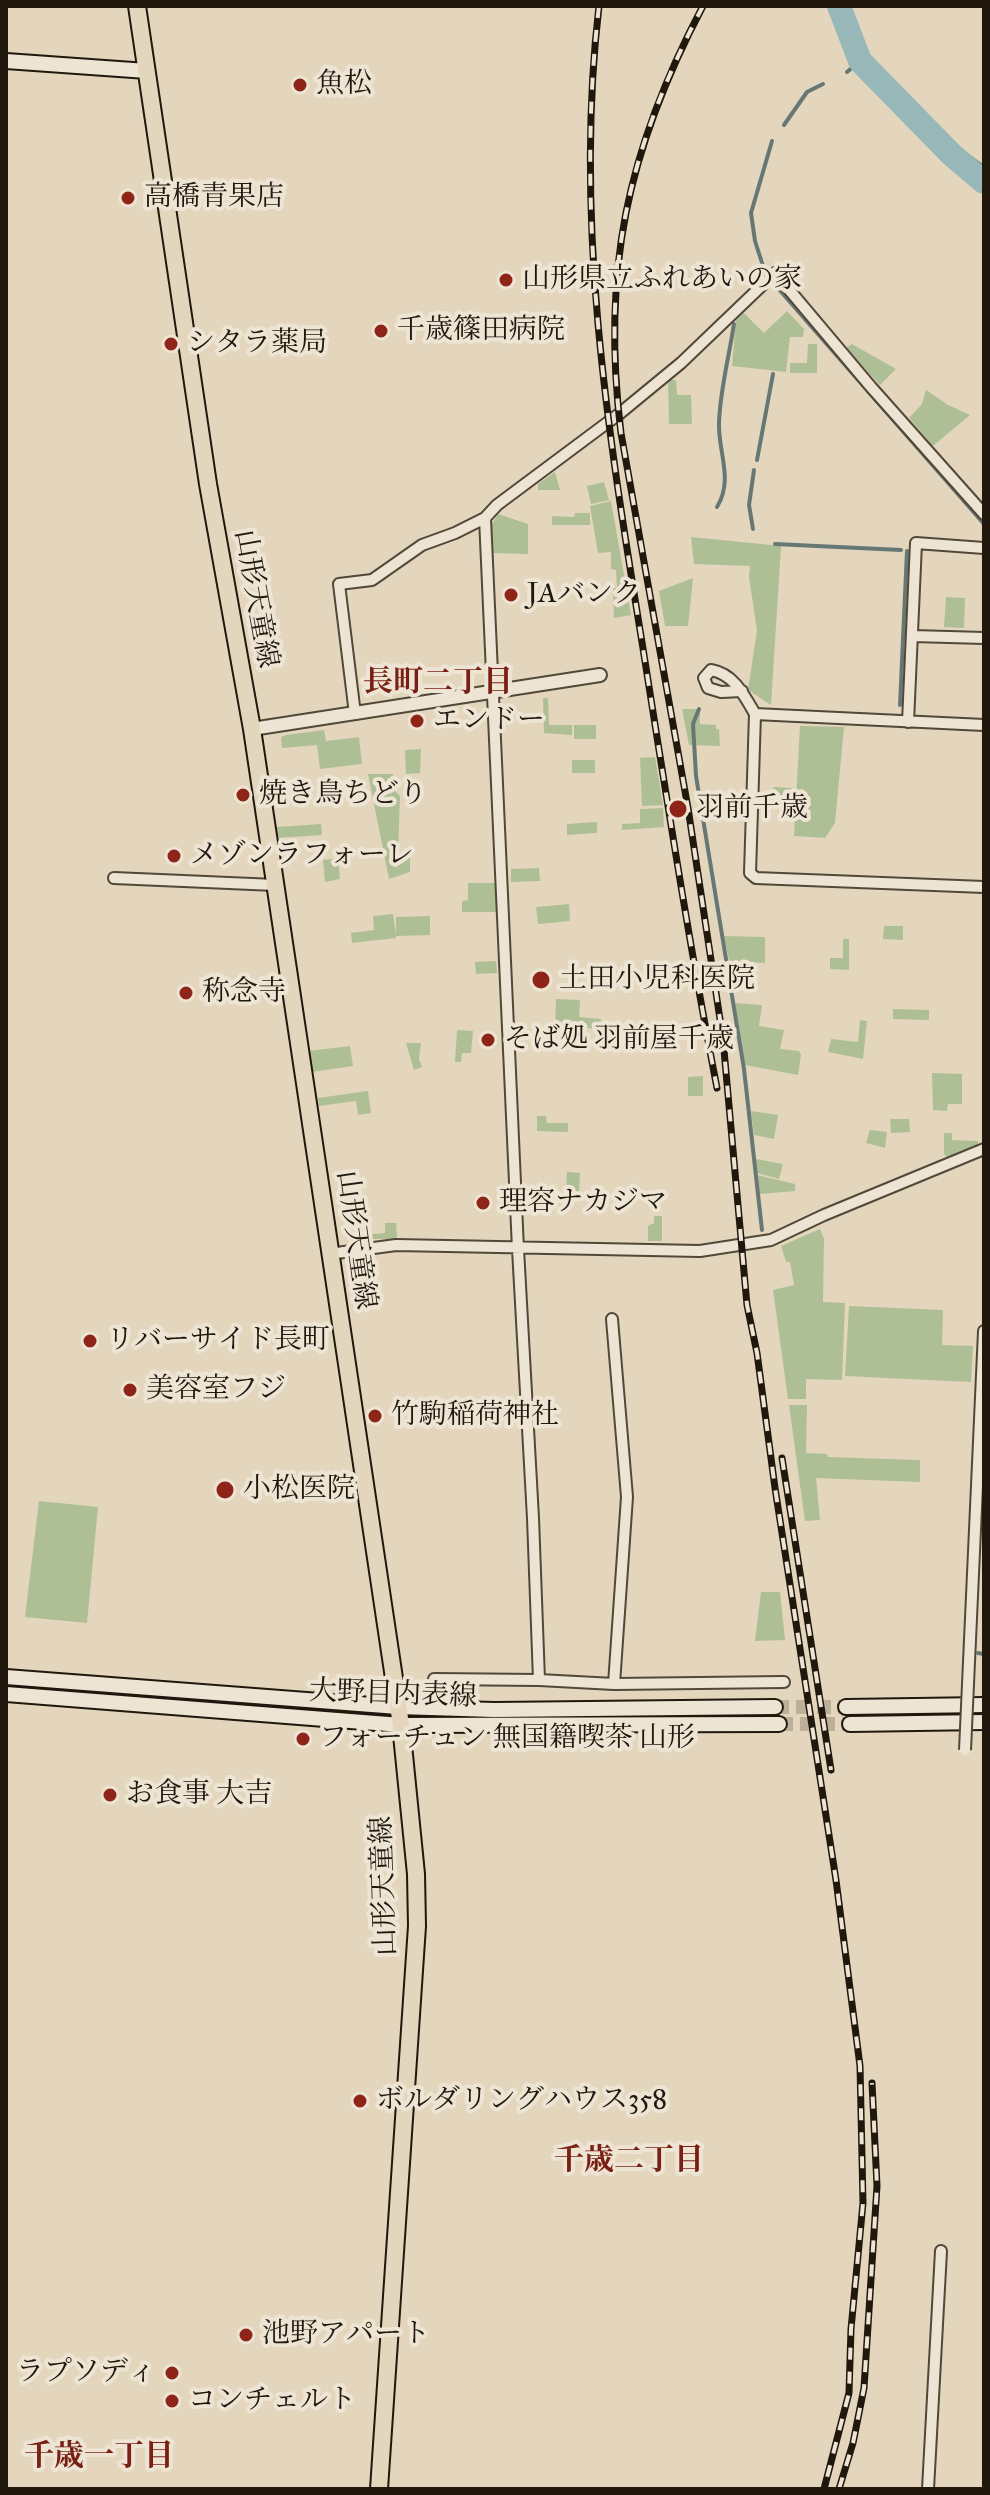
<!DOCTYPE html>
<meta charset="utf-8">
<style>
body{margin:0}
#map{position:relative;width:990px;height:2495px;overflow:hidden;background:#e3d6bd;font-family:"IM FELL Great Primer",serif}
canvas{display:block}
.frame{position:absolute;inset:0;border:8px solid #20180d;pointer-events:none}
</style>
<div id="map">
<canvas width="990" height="2495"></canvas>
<div class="frame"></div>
</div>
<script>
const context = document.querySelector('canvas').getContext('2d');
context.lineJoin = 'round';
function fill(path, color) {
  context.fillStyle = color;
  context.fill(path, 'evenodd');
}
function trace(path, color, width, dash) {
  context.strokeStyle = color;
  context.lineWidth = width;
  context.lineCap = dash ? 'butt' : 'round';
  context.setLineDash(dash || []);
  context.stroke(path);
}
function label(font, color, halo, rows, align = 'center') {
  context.font = font + ' "IM FELL Great Primer","Noto Serif JP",serif';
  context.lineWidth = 8;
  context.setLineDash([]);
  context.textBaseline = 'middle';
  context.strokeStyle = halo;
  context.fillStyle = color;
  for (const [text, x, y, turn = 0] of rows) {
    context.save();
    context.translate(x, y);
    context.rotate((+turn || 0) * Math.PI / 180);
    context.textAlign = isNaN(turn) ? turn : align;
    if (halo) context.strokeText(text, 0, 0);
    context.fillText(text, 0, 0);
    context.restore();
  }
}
fill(new Path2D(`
 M787,311L804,329L803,337H790L786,372L732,366L736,320L744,313L764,333Z
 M808,344H817V373H790V363H807Z
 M852,344L896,369L880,385L846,348Z
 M668,380H676L677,395H691L692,424H669Z
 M926,390L948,405L970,415L933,446L909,418L922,404Z
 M555,472L560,490H538V484Z
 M604,482L609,500L591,504L587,486Z
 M611,501L631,615L614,618L613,588H617L616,570L611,569V552L598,553L590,506Z
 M575,513H590V525H552V516L574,517Z
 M498,514L528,524V554L490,553V528Z
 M691,537L781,546L771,705L748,690L757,630L749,577L750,566L694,564Z
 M693,578L688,626H665L659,591Z
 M946,597L965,598L964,628L944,627Z
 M543,698H548L549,725H572V735L544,733Z
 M682,709H700V724L716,725V729H719L720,746L689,745Z
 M574,725H596V739H574Z
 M800,726L844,727L835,823L825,838L794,836Z
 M324,730L326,741L359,737L362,764L320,769L317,745L282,748L281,737L286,735Z
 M421,749L420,773L406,774L405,750Z
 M655,757L663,805L642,806L640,758Z
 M572,760H595V773H572Z
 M368,774H393L395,791L400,796L398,854L410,855V872L389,879Z
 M773,787L792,788V801H772Z
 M663,808L664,827L622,830V824L640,823V809Z
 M597,822V833L567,835V824Z
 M321,824L322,835L276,838V827Z
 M338,858L340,879L325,882L323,860Z
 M539,868L540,881L511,882V869Z
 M468,883H496V912H462V901L468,900Z
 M569,904L570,921L538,924L536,907Z
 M393,914L396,935V917L430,916V935L396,936V938L352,943L351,933L374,930L373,916Z
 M884,926H903V940L883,939Z
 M724,936L765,937V963L729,961Z
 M843,939H849V970L830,969V958H843Z
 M496,961L497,973L476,974L475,962Z
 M556,999L580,1000L579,1017L601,1019L600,1029L555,1026Z
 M735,1003L762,1005L759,1026L784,1030L780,1049L799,1051L801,1055L798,1075L745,1065Z
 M893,1009L929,1010V1020L893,1019Z
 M860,1020L867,1021L863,1059L828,1052L831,1039L858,1042Z
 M457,1030L473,1031L471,1053H462L461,1062H455Z
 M406,1043H421L419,1059L422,1067L414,1070Z
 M350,1046L353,1066L311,1072L308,1051Z
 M932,1073L962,1074V1104H948L947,1111L933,1110Z
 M703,1076V1096H688V1077Z
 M368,1091L371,1113L358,1115L356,1101L319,1106L318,1098Z
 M751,1111L778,1115L774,1139L754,1135Z
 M537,1116H546L547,1123H568V1132L537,1131Z
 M890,1119H909L910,1132L891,1133Z
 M870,1130L887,1132L885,1148L866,1143Z
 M944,1133H952V1140L978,1141V1145L948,1158L944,1154Z
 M756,1159L783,1164L779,1179L757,1173Z
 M567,1172L580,1173L579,1196L566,1195Z
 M757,1175L795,1184V1191L760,1194Z
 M654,1216H662V1241H648V1226L654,1223Z
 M385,1223H396L397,1239H372V1234L385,1233Z
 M820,1229L824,1239L823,1302L845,1303L842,1380L806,1379V1399H788L773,1290L794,1285L790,1262H786L781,1246Z
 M849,1306L943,1310L942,1345L973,1346L971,1382L845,1376Z
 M789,1405H807L806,1453L827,1454L828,1457L920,1460V1482L816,1478L820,1520L805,1521Z
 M39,1501L98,1507L87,1623L25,1617Z
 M761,1592H780L785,1640L755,1641Z`), '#afbf95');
const water = new Path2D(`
 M924,114L955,145L984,166V191L971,183L909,123Z`);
fill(water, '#97b7b8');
trace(water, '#677774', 2);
trace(new Path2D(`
 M847,72L860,61
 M784,125L807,92L823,84
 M763,266L755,241L751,213L772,141
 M776,286L984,524
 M757,460L773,374
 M717,507C734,479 718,453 719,423C720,390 729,357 734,324
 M753,529L749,505L754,470
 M775,544L901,550
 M900,705L907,551
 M699,709L693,724L696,776L744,1069L762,1230
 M978,1653L984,1654`), '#677774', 4);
trace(new Path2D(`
 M839,6L860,61L951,154L984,182`), '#97b7b8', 24);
trace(new Path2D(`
 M775,1707H846
 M779,1724H850`), '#bcb09a', 14, [14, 7]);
const minor = new Path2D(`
 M913,636L984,638
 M742,691L721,692L708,688L704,678L711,670C734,674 744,695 755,714L984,725
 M355,714L339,584L372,580L422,545L455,533L485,518
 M755,714L750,873L756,878L984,887
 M908,722L916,543L984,548
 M114,878L275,885
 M329,1254L396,1245L700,1251L771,1240L824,1215L984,1149
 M612,1319L627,1497L614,1684
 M434,1679L539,1680L533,1518L518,1249L485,518L497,505L619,414L681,363L775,273L871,387L984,514
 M539,1680L614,1684L784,1682
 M968,1684L984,1331
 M928,2489L941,2251`);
const tertiary = new Path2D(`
 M252,729L600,675`);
const secondary = new Path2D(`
 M6,61L147,71
 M6,1677L398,1707L494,1710L775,1707
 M6,1694L401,1725L779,1724
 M846,1707L984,1705
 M850,1724L984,1722`);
const primary = new Path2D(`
 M137,6L208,484L252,729L401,1725L416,1874L417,1926L379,2489`);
trace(minor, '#514839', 14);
trace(tertiary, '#514839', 16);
trace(secondary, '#20180d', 18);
trace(primary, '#20180d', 20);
trace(minor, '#ede4d4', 10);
trace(tertiary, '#ede4d4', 12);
trace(secondary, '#ede4d4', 14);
trace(primary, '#e3d6bd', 16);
const rail = new Path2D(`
 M599,6C574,218 607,427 641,636C665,787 688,938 717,1088
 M703,6C627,150 601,271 621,433L688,808L723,1039L747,1305L757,1353L775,1488L836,1880L860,2066L863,2203L851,2329L849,2393L824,2489
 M782,1458L831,1770
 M839,2489L853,2443L864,2388L877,2186L872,2083`);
trace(rail, '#20180d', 7);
trace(rail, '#ede4d4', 4, [12]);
const minorBridge = new Path2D(`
 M965,1750L968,1684`);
trace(minorBridge, '#514839', 14, []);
trace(minorBridge, '#ede4d4', 10);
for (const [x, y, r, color] of [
 [300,85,8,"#8f2418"],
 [128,198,8,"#8f2418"],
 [506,280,8,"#8f2418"],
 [381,331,8,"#8f2418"],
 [171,344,8,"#8f2418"],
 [511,595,8,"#8f2418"],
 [417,721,8,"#8f2418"],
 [243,795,8,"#8f2418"],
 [678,809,10,"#8f2418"],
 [174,856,8,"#8f2418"],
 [541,980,10,"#8f2418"],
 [186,993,8,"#8f2418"],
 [488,1040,8,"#8f2418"],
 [483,1203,8,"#8f2418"],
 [90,1341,8,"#8f2418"],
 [130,1390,8,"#8f2418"],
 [375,1416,8,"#8f2418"],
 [225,1490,10,"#8f2418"],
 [303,1739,8,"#8f2418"],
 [110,1795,8,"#8f2418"],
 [360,2101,8,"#8f2418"],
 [246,2335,8,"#8f2418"],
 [172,2373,8,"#8f2418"],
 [172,2401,8,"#8f2418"]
]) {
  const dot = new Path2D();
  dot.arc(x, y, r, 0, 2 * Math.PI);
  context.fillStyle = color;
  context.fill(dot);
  trace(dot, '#ede4d4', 3);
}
label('28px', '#20180d', '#ede4d4', [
 ["魚松",316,85],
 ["高橋青果店",144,198],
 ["山形県立ふれあいの家",522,280],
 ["千歳篠田病院",397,331],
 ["シタラ薬局",187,344],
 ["JAバンク",527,595],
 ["エンドー",433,721],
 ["焼き鳥ちどり",259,795],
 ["羽前千歳",696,809],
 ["メゾンラフォーレ",190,856],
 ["土田小児科医院",559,980],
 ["称念寺",202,993],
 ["そば処 羽前屋千歳",504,1040],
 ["理容ナカジマ",499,1203],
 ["リバーサイド長町",106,1341],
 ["美容室フジ",146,1390],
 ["竹駒稲荷神社",391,1416],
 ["小松医院",243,1490],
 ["フォーチュン 無国籍喫茶 山形",319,1739],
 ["お食事 大吉",126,1795],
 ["ボルダリングハウス358",376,2101],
 ["池野アパート",262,2335],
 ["ラプソディ",156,2373,"right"],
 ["コンチェルト",188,2401]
], 'left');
label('28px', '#20180d', '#ede4d4', [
 ["山形天童線",255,599,80],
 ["山形天童線",355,1240,82],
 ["大野目内表線",393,1695,2],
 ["山形天童線",385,1886,-92]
]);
label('bold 30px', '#7a1f14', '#ede4d4', [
 ["長町二丁目",438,684],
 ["千歳二丁目",629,2162],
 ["千歳一丁目",99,2458]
]);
</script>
